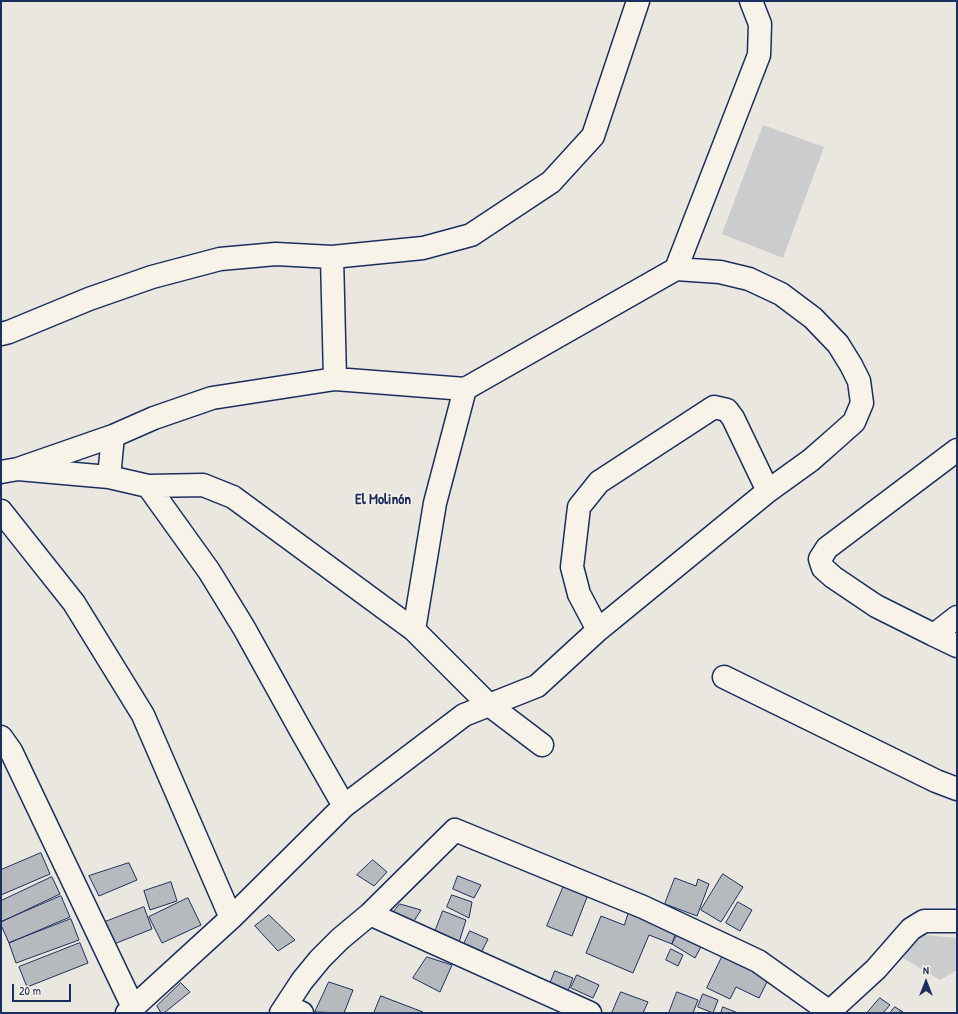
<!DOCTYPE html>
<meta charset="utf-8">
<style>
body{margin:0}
#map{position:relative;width:958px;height:1014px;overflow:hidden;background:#eae7e0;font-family:"Patrick Hand",sans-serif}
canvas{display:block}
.frame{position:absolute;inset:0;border:2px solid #1b2f5e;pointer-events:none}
.north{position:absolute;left:906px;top:962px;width:40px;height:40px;-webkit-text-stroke:3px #f7f3e8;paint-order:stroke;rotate:0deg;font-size:11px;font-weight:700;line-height:16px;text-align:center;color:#1b2f5e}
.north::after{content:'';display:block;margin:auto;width:14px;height:18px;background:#1b2f5e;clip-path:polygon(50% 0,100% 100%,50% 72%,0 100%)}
.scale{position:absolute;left:12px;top:984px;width:59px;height:18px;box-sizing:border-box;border:2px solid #1b2f5e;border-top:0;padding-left:5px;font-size:12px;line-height:14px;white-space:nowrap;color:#1b2f5e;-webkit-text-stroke:3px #f7f3e8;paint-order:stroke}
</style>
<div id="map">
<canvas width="958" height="1014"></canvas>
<div class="frame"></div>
<div class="north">N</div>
<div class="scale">20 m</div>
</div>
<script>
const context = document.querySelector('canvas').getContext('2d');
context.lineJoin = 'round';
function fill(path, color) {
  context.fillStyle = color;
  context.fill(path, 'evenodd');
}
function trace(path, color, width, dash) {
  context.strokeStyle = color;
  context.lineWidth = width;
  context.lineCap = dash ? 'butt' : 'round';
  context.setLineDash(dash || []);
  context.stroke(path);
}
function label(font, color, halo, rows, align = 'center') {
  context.font = font + ' "Patrick Hand",sans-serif';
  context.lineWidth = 3;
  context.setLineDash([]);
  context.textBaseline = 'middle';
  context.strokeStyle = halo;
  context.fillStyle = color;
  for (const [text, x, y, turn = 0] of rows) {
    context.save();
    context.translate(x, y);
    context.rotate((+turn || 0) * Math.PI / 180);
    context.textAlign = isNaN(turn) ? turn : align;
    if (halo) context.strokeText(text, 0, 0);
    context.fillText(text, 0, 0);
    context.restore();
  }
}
fill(new Path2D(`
 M763,125L824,147L783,258L722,234Z
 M913,934L957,938V970L940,980L903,958Z`), '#cbcccd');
const building = new Path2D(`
 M41,853L50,874L1,895V870Z
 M373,860L387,872L374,886L357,875Z
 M129,863L137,880L99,896L89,876Z
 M723,874L743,887L721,922L701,910Z
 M458,876L481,885L474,898L453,889Z
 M52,877L60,894L1,922V901Z
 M675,878L696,886L698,879L709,884L697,916L665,904Z
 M171,882L177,901L150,910L144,891Z
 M565,883L589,892L572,936L547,926Z
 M452,895L472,902L469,918L447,907Z
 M61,896L70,917L9,943L1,925V922Z
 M188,898L201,925L162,943L149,917Z
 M738,902L752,910L740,931L726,923Z
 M400,904L421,910L412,924L391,915Z
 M144,907L152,929L114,944L105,922Z
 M443,911L466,920L457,949L433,937Z
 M629,912L676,932L672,944L649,935L633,973L586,953L601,916L624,925Z
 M269,915L295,940L278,951L255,926Z
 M71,919L79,940L16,963L9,943Z
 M470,931L488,939L480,955L463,946Z
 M679,932L702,945L695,958L672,944Z
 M80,943L88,963L27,987L19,967Z
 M671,949L683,955L678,966L666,960Z
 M723,955L769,978L759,998L736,987L730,999L707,988Z
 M427,957L452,965L440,992L413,978Z
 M555,971L573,978L568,991L550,984Z
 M577,975L599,985L593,998L571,988Z
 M329,982L353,990L344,1013L315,1012Z
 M181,983L190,992L164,1013H161L157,1006Z
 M621,992L648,1002L643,1013H612Z
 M677,992L698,1000L693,1013H669Z
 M703,994L718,1000L713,1013L698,1007Z
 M381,996L423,1012V1013H374Z
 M880,998L890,1005L883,1013H867Z
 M723,1007L738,1013H721Z
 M895,1007L903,1012L890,1013Z`);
fill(building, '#b6babf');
trace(building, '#1b2f5e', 1);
const minor = new Path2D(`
 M332,257L335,379
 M676,269L759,55L760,24L751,1
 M1,334L9,332L89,299L152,277L220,259L276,254L332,257L423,248L471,235L551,182L593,136L638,1
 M957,450L827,548L820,559L823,568L833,577L876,606L934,635L957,617
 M18,469L113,436L154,418L212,398L335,379L465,389L676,269L720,272L749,279L781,294L813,318L838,344L851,365L859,381L862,403L854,422L836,438L811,460L768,491L598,630L537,686L464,715L344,806L231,918L127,1013
 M1,472L18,469L109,477L148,486L203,485L233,497L414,630L488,704L542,745
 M109,477L113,436
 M148,486L209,571L244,628L300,729L344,806
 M1,511L74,603L143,715L231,918
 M414,630L435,503L465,389
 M598,630L579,594L572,567L579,507L599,482L714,407L727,410L733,418L768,491
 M934,635L957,646
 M724,677L936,781L957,789
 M1,737L11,751L133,1007
 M370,914L590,1013
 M286,1006L302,1013
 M281,1013L302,981L320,959L340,939L370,914L455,830L643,907L758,961L831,1013
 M828,1013L876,969L911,929L924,921H957`);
trace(minor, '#1b2f5e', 25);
trace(minor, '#f7f3e8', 22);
label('bold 15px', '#1b2f5e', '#f7f3e8', [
 ["El Molinón",383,500]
]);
</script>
